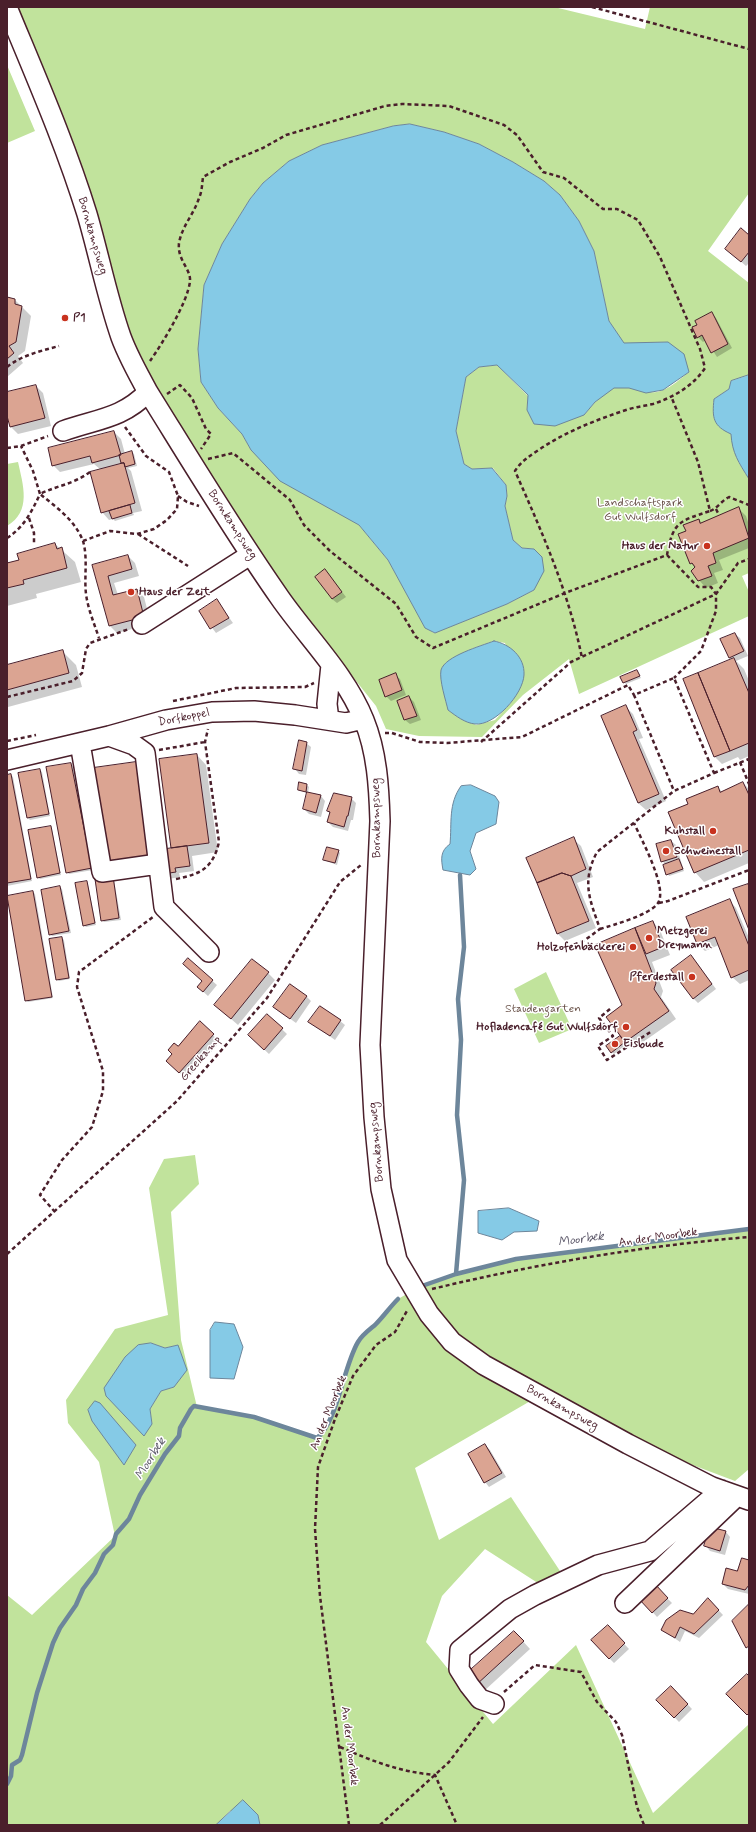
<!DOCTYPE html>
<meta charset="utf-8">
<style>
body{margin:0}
#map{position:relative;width:756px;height:1832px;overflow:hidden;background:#fff;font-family:Mynerve,sans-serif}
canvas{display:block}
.frame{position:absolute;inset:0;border:8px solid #4a1f2b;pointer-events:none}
</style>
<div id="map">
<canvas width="756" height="1832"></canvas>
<div class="frame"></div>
</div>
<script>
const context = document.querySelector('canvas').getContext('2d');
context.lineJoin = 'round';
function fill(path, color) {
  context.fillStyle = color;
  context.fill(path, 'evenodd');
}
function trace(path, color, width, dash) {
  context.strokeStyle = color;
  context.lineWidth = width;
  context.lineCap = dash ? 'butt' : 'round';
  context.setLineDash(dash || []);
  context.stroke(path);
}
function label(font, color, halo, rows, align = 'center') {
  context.font = font + ' Mynerve,sans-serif';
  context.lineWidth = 3;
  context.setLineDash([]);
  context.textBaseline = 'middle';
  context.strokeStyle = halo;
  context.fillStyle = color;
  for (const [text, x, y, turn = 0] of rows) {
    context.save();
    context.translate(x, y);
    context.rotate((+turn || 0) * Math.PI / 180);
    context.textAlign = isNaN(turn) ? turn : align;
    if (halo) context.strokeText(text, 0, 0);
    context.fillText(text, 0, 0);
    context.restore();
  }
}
fill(new Path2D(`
 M13,7H554L645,29L650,7H749V193L708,251L749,283V375L731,381L729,389L714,399L731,434L739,463L749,479V573L742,576L749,592V616L579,694L569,659L523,695L482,737L419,736L386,729L376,706L293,602L254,550L154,389L127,336L83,172ZM410,124L444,132L479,144L513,162L544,181L560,195L579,221L594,251L609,321L624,344L668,342L689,372C681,378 672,387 663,390C646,398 629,382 614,388C602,392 592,406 584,415L527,410L528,396L497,365L479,367L466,377L456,431L464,464L472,469L493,468L506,485L507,496L505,506L513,540L522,548L534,549V590L507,604L434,633L425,627L388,560L359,525L251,450L242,434L218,408L201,382L198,349L204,285L222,244L250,199L263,183L289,161L322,145L393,126ZM494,641L505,643L520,688L509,705L495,720L476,725L448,710L441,672L474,648Z
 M7,65L35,131L7,143Z
 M18,462C23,485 32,511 7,526V464Z
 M546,972L572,1029L539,1043L514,989Z
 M195,1155L199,1184L171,1212L181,1340L197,1407L254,1417L314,1439L319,1437L326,1427L358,1340L376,1324L398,1299L419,1287L456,1274L516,1259L749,1229V1469L735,1481L608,1433L539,1396L415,1468L439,1540L511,1497L562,1574L544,1587L485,1549L442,1596L426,1642L493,1724L576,1645L653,1813L748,1725L749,1825H260L258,1815L230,1811L216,1825H7V1595L32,1615L115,1536L99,1462L68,1423L66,1400L115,1329L168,1315L149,1188L164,1159ZM151,1343L165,1348L178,1345L174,1387L161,1391L150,1409L152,1424L118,1368L125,1357Z`), '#c1e39c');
const water = new Path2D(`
 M410,124L444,132L479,144L513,162L544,181L560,195L579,221L594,251L609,321L624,343L668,342L684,354L689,372L663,390L646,393L629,388H614L595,402L584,415L555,426L534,424L527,410L528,395L497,365L479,367L466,377L456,431L464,464L472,469L492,468L506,485L507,496L505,506L513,540L522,548L534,549L542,557L544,571L534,590L507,604L435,633L425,628L388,560L359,525L280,481L251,450L242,434L218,408L201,382L198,349L204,285L222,244L250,199L263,183L289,161L322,145L393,126Z
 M749,375V479C739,463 732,453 731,434C713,426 712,418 714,399L729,389L731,381Z
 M494,641C510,644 525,657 524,675C523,694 495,726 475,724C465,723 456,716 448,710C446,701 439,680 441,670C445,656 481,646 494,641Z
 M471,785L495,796L499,802L496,824L476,833L470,851L476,869L470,875L443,870C441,859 440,851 450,844C452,823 448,804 461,786Z
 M509,1208L539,1221L537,1231L514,1232L502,1240L478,1233V1211Z
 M215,1322L234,1324L243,1347L234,1379L210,1378V1330Z
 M151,1343L165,1348L178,1345L187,1370L174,1387L161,1391L150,1409L152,1424L144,1436L106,1396L104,1388L125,1357L138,1345Z
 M95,1401L100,1403L136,1445L124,1465L92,1421L88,1410Z
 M243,1800L258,1815L260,1825H216Z`);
fill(water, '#85cae6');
trace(water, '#6d869b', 1);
fill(new Path2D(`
 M749,236V263L746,266L731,253Z
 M7,298L15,300L31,316L25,351L18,356L23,363L7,377Z
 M712,313L716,318L732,348L717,357L706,340L703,342L698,337V325Z
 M36,386L43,393L51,426L18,434L11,427L9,420L7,421V393Z
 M114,432L121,439L125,454L132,452L134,454L137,466L128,468L131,471L142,511L133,513L134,515L115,521L113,519L109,520L102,512L101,470L94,464L60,472L53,465Z
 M738,508L746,516L749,525V548L719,560L723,570L714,573L718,583L706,588L699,580L695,568L691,563L687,532L699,520L702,523Z
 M55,544L75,562L81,582L36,594L37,598L7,606V564L20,561Z
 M128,556L135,563L139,576L114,583L118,595L136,590L144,597L151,624L117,633L110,626L93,565Z
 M329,575L346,597L337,603L332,599Z
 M217,601L233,623L216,633L200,612Z
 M735,634L740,638L748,656L736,661L744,669L749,681V756L740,760L738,757L722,764L715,757L732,660L729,658Z
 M62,651L76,665L82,687L8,707L7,666Z
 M637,671L641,678L626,684L624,682Z
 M395,675L400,679L406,695L391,701L386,696Z
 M409,697L414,702L421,720L410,724L405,720L398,701Z
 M626,707L633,714L643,738L639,739L666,801L646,810L638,803Z
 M306,743L311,747L306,775L299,774L295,769Z
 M197,755L206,765L218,852L192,856L194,871L179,873L180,877L168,879L172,848Z
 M71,764L73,766L93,870L69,874L67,872Z
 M40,770L42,772L50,816L30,820L28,818Z
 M11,775L13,777L32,881L7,886V776Z
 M743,783L749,789V863L704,882L695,872L690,804L718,787L722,792Z
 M307,785L309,787L308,793L321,796L325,801L321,817L309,814L304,809L308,793L299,790Z
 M351,798L356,803L353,820H351L348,831L333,827L328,822L330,814L328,811Z
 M50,827L52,829L61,875L40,879L38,877Z
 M573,839L581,846L593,877L577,883L596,928L565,941L558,934L528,858Z
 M671,841L676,845L684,871L669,876L657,845Z
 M338,851L340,853L337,865L324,860Z
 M96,880H114L121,920L104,922L102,920Z
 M86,882L88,884L96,925L86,927L84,925Z
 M60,887L62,889L71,933L52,936L50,934Z
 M33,892L35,894L53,998L28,1002L26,1000Z
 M729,900L736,908L749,938V980L740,984L732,977L719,945L705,951L698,944Z
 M653,922L660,930L670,955L652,962L663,991L661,997L676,1019L633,1049L627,1044L614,1054L612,1052L624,1040L623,1005L596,946Z
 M62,938L64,940L70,979L59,981L57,979Z
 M188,960L217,985L208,996L198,987L203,981Z
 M695,961L716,989L698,1003L693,998Z
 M268,973L275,980L238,1025L215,1005Z
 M306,996L311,1001L296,1023L274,1007Z
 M267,1015L287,1034L269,1054L254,1040Z
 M340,1021L345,1025L335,1040L310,1022Z
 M200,1023L220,1042L187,1079L174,1068L178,1048Z
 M485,1445L490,1450L506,1477L489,1487L485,1482Z
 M726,1532L730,1537L725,1555L710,1551L706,1546Z
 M749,1561V1594L728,1589L723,1584Z
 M655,1586L672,1603L657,1617L641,1599Z
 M708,1599L723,1615L699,1638L685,1631L680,1642L663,1630L693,1615Z
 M612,1631L629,1649L614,1663L609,1658Z
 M521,1639L530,1649L484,1691L477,1684Z
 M671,1687L692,1709L679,1722L658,1700Z`), '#0003');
trace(new Path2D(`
 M456,1274L464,1180L457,1115L461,1040L458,999L464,947L460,875
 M419,1287L456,1274L516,1259L749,1229
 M7,1784L11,1776L12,1765L20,1760L22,1755L37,1693L53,1643L60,1628L76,1605L83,1589L95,1573L104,1554L113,1545L116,1534L129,1519L140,1495L165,1454L179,1436L180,1428L191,1409L194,1406L254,1417L317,1438C338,1421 343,1367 358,1342C362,1335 369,1330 375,1325C383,1317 390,1307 398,1299`), '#6d869b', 4.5);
const building = new Path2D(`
 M741,228L749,235V252L741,262L725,249Z
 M7,297L15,299V304L22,306L16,342L9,346L14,353L7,359Z
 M712,312L728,344L711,353L702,335L697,338L692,327L697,325L695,321Z
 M36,385L45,418L10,427L7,416V392Z
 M114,431L121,455L92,463L90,456L52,466L48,448Z
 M132,451L135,464L125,467L124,463H121L119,455Z
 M124,463L135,503L101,513L90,472Z
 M130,505L132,513L112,519L109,511Z
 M739,507L749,538L713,553L716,563L708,566L712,576L698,581L691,571L695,567L692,563L690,564L678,534L686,531L683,525L699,519L700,523Z
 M55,543L57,549L62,547L67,568L23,580L24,584L7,588V563L19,560L17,554Z
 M128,555L132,569L108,576L113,595L137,589L144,617L109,626L92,565Z
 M325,569L342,592L332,599L315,577Z
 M217,599L229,618L210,629L199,611Z
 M735,633L744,651L729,658L720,639Z
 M63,650L69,673L7,690V665Z
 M734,658L749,693V743L730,751L698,673Z
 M637,670L640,676L623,683L620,677Z
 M396,673L402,690L385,697L379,680Z
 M698,673L730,751L714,757L683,679Z
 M409,696L417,716L404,720L397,701Z
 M626,705L637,730L633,732L659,794L638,803L601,716Z
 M299,740L307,742L302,771L293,769Z
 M197,754L209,843L171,848L159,759Z
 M143,761L157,858L108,865L93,768Z
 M71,763L92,868L66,873L46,767Z
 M40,769L49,814L27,818L18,773Z
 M11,774L31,879L7,883V775Z
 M299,782L307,784L306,792L298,790Z
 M743,782L749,795V850L694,873L668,812L688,804L686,799L718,786L720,792Z
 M307,792L321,795L316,813L303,809Z
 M334,793L352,797L348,816H347L344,827L327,822L330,812L327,811Z
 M51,826L60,873L37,878L28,830Z
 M574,837L586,869L571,876L562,873L537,883L526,858Z
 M671,840L677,857L661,862L656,844Z
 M187,846L190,866L175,868L176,872L163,874L159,850Z
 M327,847L339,850L335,863L323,860Z
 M679,859L683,869L666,875L663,865Z
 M562,873L571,876L589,921L557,934L537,883Z
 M113,876L119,918L101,921L95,879Z
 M87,881L95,923L83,926L75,883Z
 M748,884L749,887V930L733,889Z
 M60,886L69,931L49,935L41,890Z
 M33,891L52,997L25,1001L7,896Z
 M730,899L749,946V970L731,978L715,937L697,944L686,917Z
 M653,921L663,947L646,954L635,928Z
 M635,928L656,983L654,989L669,1011L625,1042L606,1017L622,1005L595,945Z
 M62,937L69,978L56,980L49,939Z
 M691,955L712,984L693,999L671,970Z
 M188,958L213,980L203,992L197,987L202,981L183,964Z
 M252,959L269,972L231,1019L214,1005Z
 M290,984L307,996L290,1019L273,1007Z
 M320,1006L341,1020L330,1036L308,1022Z
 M267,1014L283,1028L264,1050L248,1035Z
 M200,1021L214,1034L179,1073L166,1061L172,1054L168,1050L174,1043L178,1046Z
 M620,1036L625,1042L611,1053L606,1046Z
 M485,1444L502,1473L484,1483L468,1454Z
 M710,1527L726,1531L720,1551L704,1546Z
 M742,1558L749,1560V1585L745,1590L722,1584L726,1568L737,1571Z
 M655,1584L668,1598L652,1613L639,1599Z
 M708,1598L719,1610L694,1634L680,1627L675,1638L661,1630L666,1620L680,1610L693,1614Z
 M749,1604V1646L746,1648L732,1621Z
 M608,1625L625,1643L609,1659L591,1640Z
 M514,1631L524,1641L476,1685L466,1674Z
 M747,1674L749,1676V1713L747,1715L726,1694Z
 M671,1686L688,1704L674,1718L656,1700Z`);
fill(building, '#dba492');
trace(building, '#4a1f2b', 1);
const minor = new Path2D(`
 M7,7C35,75 65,143 87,214C99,255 107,297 121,337C128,356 138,374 148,392C191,461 233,531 280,598C308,638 346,675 364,720C377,752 379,787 380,821L370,1045L374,1117L381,1189L397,1260L429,1314L452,1342L484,1365L628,1444L712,1487L749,1500
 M63,431C96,419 122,419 148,392
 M142,624L250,555
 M329,720L327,704L331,665
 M109,736L134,745L145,753L164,907L209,952
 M80,743L102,872L158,864
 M7,760L109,736L166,720L212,712L254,711L295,715L346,723L363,719
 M625,1603L737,1496
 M494,1704L480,1699L469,1685L459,1669L460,1650L510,1609L535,1595L598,1565L650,1551L721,1490`);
trace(minor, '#4a1f2b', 22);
trace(new Path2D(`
 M592,7L749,49
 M150,361C162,344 188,302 190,281C191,269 177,260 179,243C182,226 194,214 199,198C202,192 202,184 203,177L230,162L263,148L286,135L385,106L402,104L449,106L504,125L517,135L543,172L564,178L603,209H617L638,220L660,257L700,349L705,368C693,386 674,397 653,404C644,406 635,407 626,410C596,420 567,431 540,449C530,456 521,461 515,471C542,532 569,593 582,658
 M7,367C22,355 41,351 59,346
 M167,394L180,385L192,398L206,429L211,434L201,449
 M7,448L21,446L48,436
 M208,459L233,453L290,500L304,525L330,551L396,604L416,637L433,648L565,593L667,555C673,521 680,521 710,511L698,462L671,396
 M90,472C72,485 58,485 40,494C56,507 75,520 83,541C88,558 84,577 86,594C88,609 94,623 99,638
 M178,496L187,502L199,506
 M716,509L719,515
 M710,511C718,508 721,501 729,497L749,505
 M29,518L34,533V544
 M138,534L188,566
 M7,538C24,527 31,513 40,494L33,471L21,446
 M83,541L110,531L137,534L154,529L167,520L177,509L178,496L169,472L146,456L125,427
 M667,555L698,587H711L716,594V611L701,651L674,678
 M7,697L73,681L82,673L86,649L90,643L129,629
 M173,701L236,688L305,687L314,683
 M385,733H392L420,742L447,743L522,737L628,685L634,695
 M7,741L36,735
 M481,742L571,662L716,594L738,563L749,559
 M159,750L205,742
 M740,762L749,784
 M714,773L749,759
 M176,879C201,874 213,868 219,842L205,742L208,729
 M659,903L668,901L749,870
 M600,929C613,925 650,915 658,903C668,888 641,839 634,823
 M561,950L585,940L600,929C590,900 581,882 597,852L674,791L714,773L674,678L634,695L674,791
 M610,1009L599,1018L613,1036L598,1046L607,1060L652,1031
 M55,1212L40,1195L62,1160L92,1127L103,1091V1071L77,987L79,972L153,917
 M7,1254L177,1101L267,998L340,882L361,865
 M432,1289C536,1264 642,1246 749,1237
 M504,1692L535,1665L581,1672L597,1702L616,1722L622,1735L637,1807L644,1825
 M340,1747C372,1761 400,1772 435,1775L457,1825
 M349,1825L320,1596L315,1529L318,1467L335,1419L353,1376L376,1345L395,1332L408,1309
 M380,1825L449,1762L483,1717`), '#4a1f2b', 2.5, [4, 3]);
trace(minor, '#fff', 19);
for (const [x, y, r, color] of [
 [65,318,4,"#c8321e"],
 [707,546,4,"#c8321e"],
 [131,592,4,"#c8321e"],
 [713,831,4,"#c8321e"],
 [666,851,4,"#c8321e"],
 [649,938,4,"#c8321e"],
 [633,947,4,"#c8321e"],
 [692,977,4,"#c8321e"],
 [626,1027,4,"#c8321e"],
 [615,1044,4,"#c8321e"]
]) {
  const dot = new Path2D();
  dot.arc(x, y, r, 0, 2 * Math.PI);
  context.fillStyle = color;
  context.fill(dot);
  trace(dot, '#fff', 1.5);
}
label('12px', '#4a1f2b', '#fff', [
 ["Bornkampsweg",92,236,74],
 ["Bornkampsweg",232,525,57],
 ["Dorfkoppel",184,718,-11],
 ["Bornkampsweg",377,818,-91],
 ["Greelkamp",201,1059,-49],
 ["Bornkampsweg",377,1142,-95],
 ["An der Moorbek",658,1238,-8],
 ["Bornkampsweg",562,1408,29],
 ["An der Moorbek",329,1413,-68],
 ["An der Moorbek",349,1746,83]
]);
label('bold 12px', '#4a1f2b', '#fff', [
 ["P1",73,318],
 ["Haus der Natur",699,546,"right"],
 ["Haus der Zeit",139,592],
 ["Kuhstall",705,831,"right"],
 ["Schweinestall",674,851],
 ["Metzgerei",657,931],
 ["Dreymann",657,945],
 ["Holzofenbäckerei",625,947,"right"],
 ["Pferdestall",684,977,"right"],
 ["Hofladencafé Gut Wulfsdorf",618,1027,"right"],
 ["Eisbude",623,1044]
], 'left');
label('12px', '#685047', '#fff', [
 ["Landschaftspark",640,503],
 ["Gut Wulfsdorf",640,517],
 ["Staudengarten",543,1009]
]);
label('italic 13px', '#5f5b6c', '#fff', [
 ["Moorbek",581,1240,-8],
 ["Moorbek",151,1459,-58]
]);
</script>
